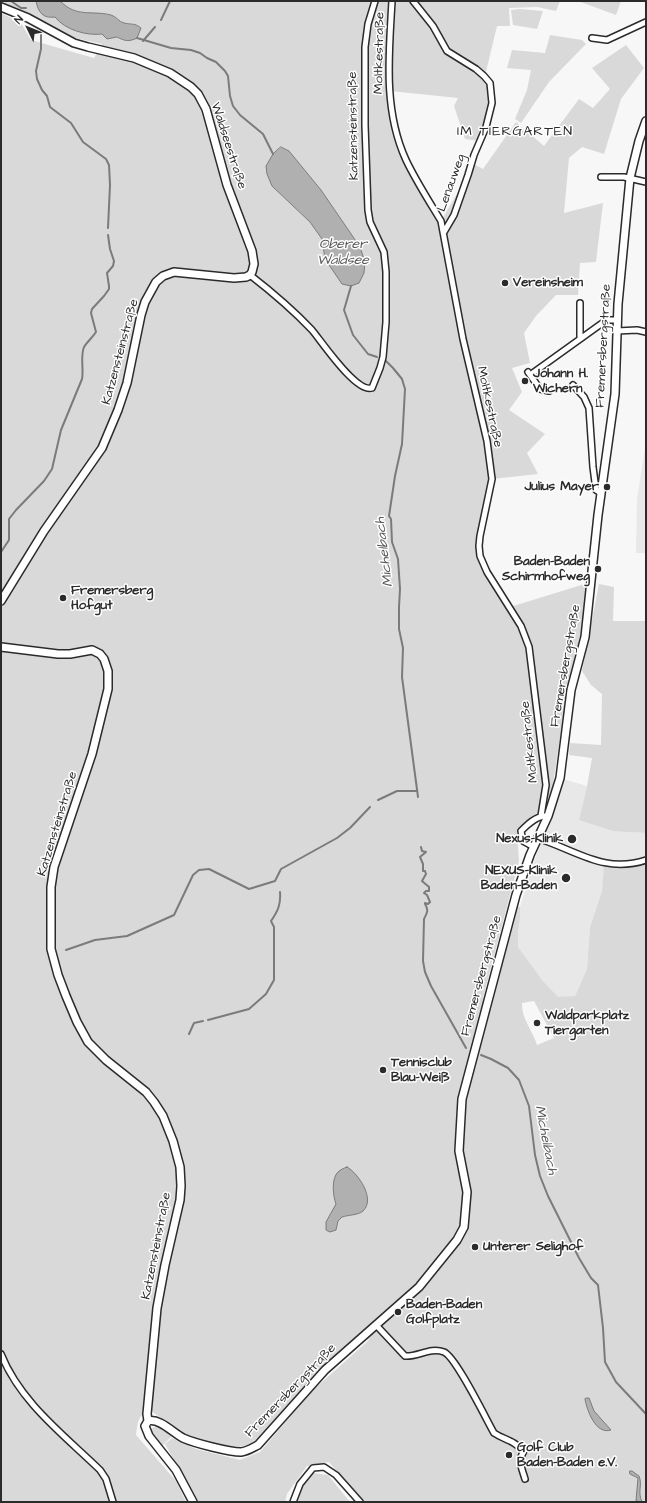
<!DOCTYPE html>
<meta charset="utf-8">
<style>
body{margin:0}
#map{position:relative;width:647px;height:1503px;overflow:hidden;background:#f7f7f7;font-family:"Architects Daughter",sans-serif}
canvas{display:block}
.frame{position:absolute;inset:0;border:2px solid #2b2b2b;pointer-events:none}
.north{position:absolute;left:8px;top:8px;width:40px;height:40px;-webkit-text-stroke:3px #fff;paint-order:stroke;rotate:313deg;font-size:11px;font-weight:700;line-height:16px;text-align:center;color:#2b2b2b}
.north::after{content:'';display:block;margin:auto;width:14px;height:18px;background:#2b2b2b;clip-path:polygon(50% 0,100% 100%,50% 72%,0 100%)}
</style>
<div id="map">
<canvas width="647" height="1503"></canvas>
<div class="frame"></div>
<div class="north">N</div>
</div>
<script>
const context = document.querySelector('canvas').getContext('2d');
context.lineJoin = 'round';
function fill(path, color) {
  context.fillStyle = color;
  context.fill(path, 'evenodd');
}
function trace(path, color, width, dash) {
  context.strokeStyle = color;
  context.lineWidth = width;
  context.lineCap = dash ? 'butt' : 'round';
  context.setLineDash(dash || []);
  context.stroke(path);
}
function label(font, color, halo, rows, align = 'center') {
  context.font = font + ' "Architects Daughter",sans-serif';
  context.lineWidth = 3;
  context.setLineDash([]);
  context.textBaseline = 'middle';
  context.strokeStyle = halo;
  context.fillStyle = color;
  for (const [text, x, y, turn = 0] of rows) {
    context.save();
    context.translate(x, y);
    context.rotate((+turn || 0) * Math.PI / 180);
    context.textAlign = isNaN(turn) ? turn : align;
    if (halo) context.strokeText(text, 0, 0);
    context.fillText(text, 0, 0);
    context.restore();
  }
}
fill(new Path2D(`
 M646,442V553H636L637,499Z
 M560,778L587,786L579,820L631,832L646,833V860L604,864L602,891L590,927L587,969L575,996L558,998L543,981L518,947V933L520,919V907Z`), '#e8e8e8');
fill(new Path2D(`
 M1,1H36V2L48,18L55,17L93,35L102,34L107,39L117,37L123,41L134,23H123L113,15L84,13L67,8L60,1H560L556,11L537,7L509,8L510,26H497L485,76C499,97 487,119 480,141L465,139L454,106L458,98L390,91V100L406,159L441,221L468,175L472,163L483,169L516,122L544,146L579,99L593,108L610,89L592,68L626,45L644,68L621,99L604,154L582,147L569,158L564,213L603,203L596,262L580,263L578,295H556L536,316L524,333L530,363L512,368L522,392L509,410L545,434L527,453L538,474L492,479L479,546L480,556L510,607L588,583L578,653L568,686L551,797L541,798L538,812L523,824L517,833L519,861L483,998L491,1010L513,905L520,907V919L518,933V947L543,981L558,997L575,996L587,969L590,927L602,891L604,863L614,864L646,860V1502H364L329,1462L307,1466L287,1494L285,1502H198L165,1444L172,1438L196,1449L240,1460L260,1452L312,1391L369,1340L365,1330L300,1391L264,1433L263,1432C258,1438 254,1443 247,1445C232,1450 197,1440 183,1433C172,1427 161,1418 150,1410C137,1416 138,1422 136,1435L176,1481L186,1502H1V13L21,23L31,40L94,58L102,44L75,38ZM282,147L289,151L321,190L360,247L365,262L342,284L325,259L322,239L310,222L272,186L273,154ZM534,1001L554,1038L537,1045C533,1031 521,1018 522,1003Z
 M578,1H621L616,15Z
 M520,9L543,11L537,29L513,25L511,10Z
 M550,35L582,40L586,44L549,82L521,123L515,119L527,90L531,70L507,68L512,50L545,53Z
 M599,584L614,587L613,621H646V833L613,831L579,820L587,786L592,758L569,755L570,743L601,745L602,694L591,685L582,671Z
 M157,1426L172,1436L162,1446L151,1431V1429Z
 M313,1473L328,1475L350,1502H297L304,1483Z`), '#d9d9d9');
const water = new Path2D(`
 M36,1H60C77,18 91,10 111,15C116,16 119,22 124,23C132,25 133,22 141,28L137,38C129,42 124,41 117,37L107,39L102,34C87,36 65,30 55,17C43,19 38,12 36,1Z
 M281,147L289,151L321,190L360,247L365,262L364,273L359,283L351,286L342,284L325,259L322,239L310,222L272,186L267,174L266,166L273,154Z
 M347,1167C358,1173 376,1199 363,1211C359,1215 348,1215 342,1217L338,1221L336,1230L330,1232L326,1230V1222L336,1204C333,1196 331,1179 338,1172C340,1170 344,1168 347,1167Z
 M587,1398H589L594,1411L611,1430C596,1435 587,1411 585,1399Z
 M630,1471H632L639,1476C643,1486 637,1490 642,1502L636,1501L638,1478L630,1474Z`);
fill(water, '#b0b0b0');
trace(water, '#7b7b7b', 1);
trace(new Path2D(`
 M11,1L21,8H26
 M161,20L170,1
 M41,35V49L36,71L37,79L42,90L47,96L50,107L71,123L83,142L106,159L109,165L110,185L108,228
 M137,38L171,48L191,50L200,53L207,58L216,62L225,71L228,76L230,96L233,106L240,115L263,134L273,154
 M143,41L155,27
 M351,286L344,310L353,335L368,354L377,357
 M385,360L393,368L402,379L405,389L402,444L395,476L389,516L391,519L392,542L398,559L400,589L399,607V629L403,648L402,677L418,797
 M1,552L9,540V519L16,510L44,481L52,469L61,430L82,379C84,369 80,357 84,347C87,342 92,338 96,332L91,313L92,309L104,296L109,289V286L107,273L113,266L114,261L110,249L108,235
 M378,800L397,791H417
 M421,847L422,851L426,852L420,857L423,864V871H425L426,874L422,881L429,887V891H426L424,893L427,895L430,902L428,904L425,903V904C429,910 427,913 424,919L423,961L425,972L431,986L466,1048
 M66,950L95,940L127,936L174,915L193,875L199,870L209,869L249,889L275,881L281,869L337,838L350,828L370,807
 M208,1020L249,1009L266,994L274,980V927L271,921C278,911 281,904 280,892
 M189,1034L194,1023L203,1021
 M481,1055L491,1059L508,1068L519,1080L529,1106L535,1155L540,1176L548,1196L579,1258L591,1278L598,1285L603,1328L605,1362L616,1382L646,1414`), '#7b7b7b', 2);
const street = new Path2D(`
 M392,1C389,54 383,110 406,160C416,181 429,201 441,221L463,339L487,441L492,479L480,536L479,546L480,556L487,572L521,626L529,647L546,785L541,816
 M413,1L433,26L447,51L476,69L484,76L490,83L492,103L486,127L474,155L468,175L454,215L444,232
 M592,38L607,40L646,22
 M601,177H624L646,182
 M250,275C272,292 293,310 312,330C322,342 356,393 372,388L380,368L383,357L386,322V272L384,252L370,222L368,210L365,125V47L368,24L375,1
 M580,303V338
 M617,331L637,330L646,332
 M528,372L540,389L549,391
 M530,375L601,324L608,320H617
 M573,385L584,397L589,408L593,467L596,490L601,493
 M537,838C576,850 604,874 646,860
 M534,847L523,841L521,831C527,825 536,816 545,816
 M376,1325L405,1356C418,1357 430,1347 444,1352C456,1357 486,1419 494,1433C500,1437 504,1438 510,1441C515,1443 519,1447 524,1451C517,1461 522,1468 525,1479
 M1,1354C20,1402 64,1435 100,1470L106,1479L113,1502
 M293,1502L300,1484L313,1468L324,1467L336,1475L360,1502`);
const secondary = new Path2D(`
 M1,7L28,18L74,43L88,47L134,58L170,73L191,87L198,94L206,109L227,185L252,251L254,264L252,272L250,275L246,277L234,278L174,272L163,276L156,282L145,302L141,315L127,383L118,410L102,448L44,531L1,601
 M1,647L58,654H70L92,650L100,654L104,659L108,671V689L92,754L54,867L51,887V949L58,975L66,996L77,1022L88,1042L106,1060L146,1092L154,1102L163,1116L173,1141L180,1167L181,1186L180,1200L165,1265L157,1308L147,1414L148,1421
 M148,1421C160,1418 173,1433 183,1438C194,1443 229,1452 241,1452C248,1451 252,1448 258,1445L325,1370L419,1287L457,1240L464,1227L467,1192L459,1151L462,1099L516,895L530,855L548,816L560,778L571,690L585,637L598,515L615,394L618,304L630,178L639,141L646,121
 M148,1421L145,1426L149,1436L176,1470L193,1502`);
trace(street, '#2b2b2b', 8);
trace(secondary, '#2b2b2b', 10);
trace(street, '#fff', 5);
trace(secondary, '#fff', 7);
for (const [x, y, r, color] of [
 [505,283,4,"#2b2b2b"],
 [525,381,4,"#2b2b2b"],
 [607,487,4,"#2b2b2b"],
 [598,569,4,"#2b2b2b"],
 [63,598,4,"#2b2b2b"],
 [572,839,5,"#2b2b2b"],
 [566,878,5,"#2b2b2b"],
 [537,1023,4,"#2b2b2b"],
 [383,1070,4,"#2b2b2b"],
 [475,1247,4,"#2b2b2b"],
 [398,1312,4,"#2b2b2b"],
 [509,1455,4,"#2b2b2b"]
]) {
  const dot = new Path2D();
  dot.arc(x, y, r, 0, 2 * Math.PI);
  context.fillStyle = color;
  context.fill(dot);
  trace(dot, '#fff', 1.5);
}
label('13px', '#2b2b2b', '#fff', [
 ["Moltkestraße",380,53,-89],
 ["Katzensteinstraße",354,126,-91],
 ["Waldseestraße",228,146,72],
 ["Lenauweg",452,183,-70],
 ["Fremersbergstraße",604,346,-87],
 ["Katzensteinstraße",121,352,-75],
 ["Moltkestraße",489,407,78],
 ["Fremersbergstraße",566,666,-80],
 ["Moltkestraße",530,742,-96],
 ["Katzensteinstraße",58,824,-73],
 ["Fremersbergstraße",482,976,-75],
 ["Katzensteinstraße",157,1246,-79],
 ["Fremersbergstraße",291,1391,-46]
]);
label('bold 13px', '#2b2b2b', '#fff', [
 ["Vereinsheim",513,283],
 ["Johann H.",533,374],
 ["Wichern",533,389],
 ["Julius Mayer",599,487,"right"],
 ["Baden-Baden",590,562,"right"],
 ["Schirmhofweg",590,577,"right"],
 ["Fremersberg",71,591],
 ["Hofgut",71,606],
 ["Nexus-Klinik",563,839,"right"],
 ["NEXUS-Klinik",557,871,"right"],
 ["Baden-Baden",557,886,"right"],
 ["Waldparkplatz",545,1016],
 ["Tiergarten",545,1031],
 ["Tennisclub",391,1063],
 ["Blau-Weiß",391,1078],
 ["Unterer Selighof",483,1247],
 ["Baden-Baden",406,1305],
 ["Golfplatz",406,1320],
 ["Golf Club",517,1448],
 ["Baden-Baden e.V.",517,1463]
], 'left');
context.letterSpacing = '1px';
label('14px', '#2b2b2b', '#fff', [
 ["IM TIERGARTEN",515,132]
]);
context.letterSpacing = '0px';
label('italic 14px', '#5a5a5a', '#fff', [
 ["Oberer",343,245],
 ["Waldsee",343,261],
 ["Michelbach",385,552,-97],
 ["Michelbach",545,1140,79]
]);
</script>
